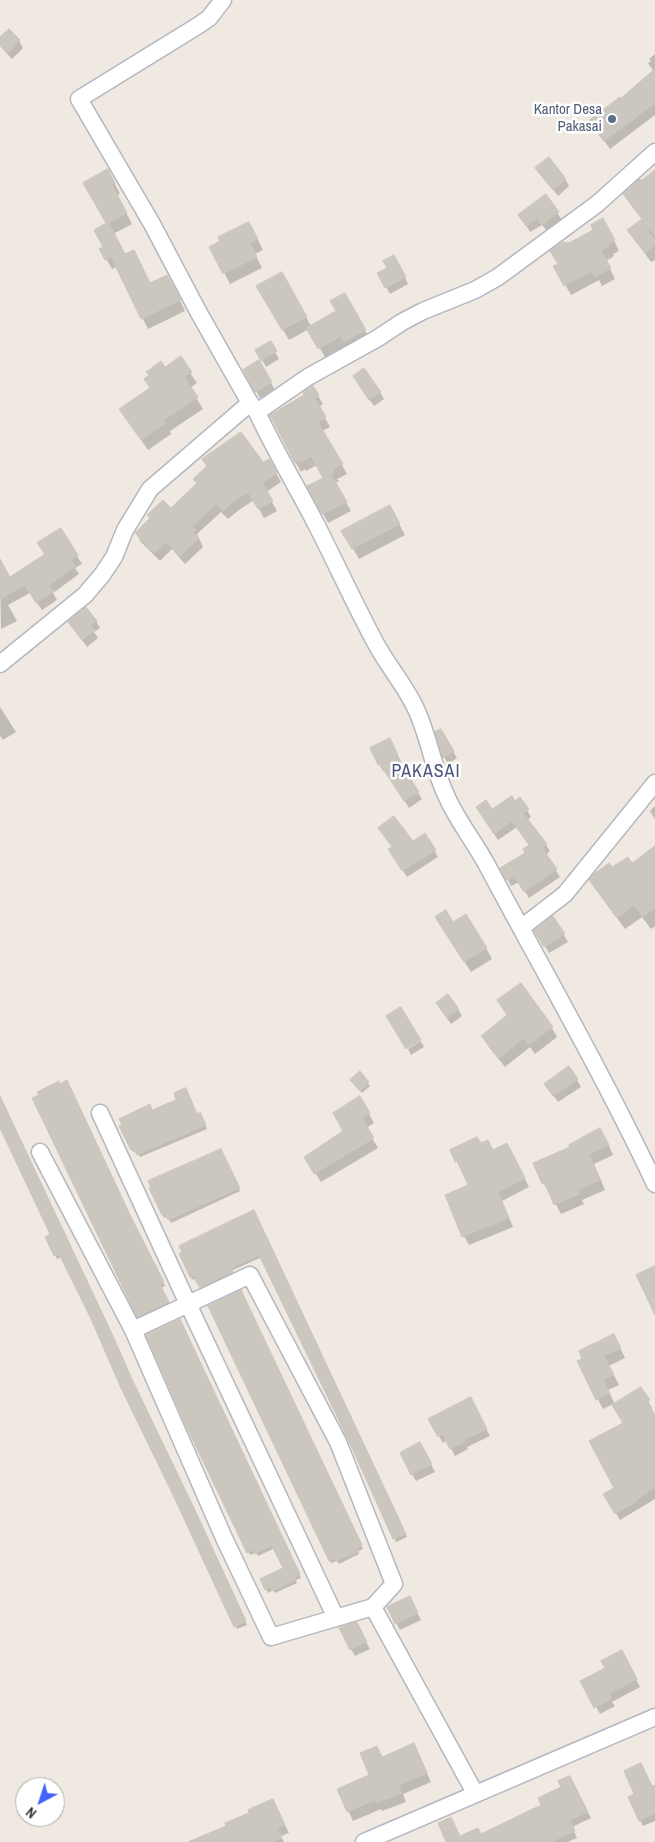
<!DOCTYPE html>
<style>
body{margin:0}
#map{position:relative;width:655px;height:1842px;overflow:hidden;background:#efe9e1;font-family:"Archivo Narrow",sans-serif}
canvas{display:block}
.north{position:absolute;left:15px;top:1777px;width:50px;height:50px;box-sizing:border-box;background:#fff;border:1px solid #ababab;border-radius:50%;rotate:220deg;font-size:14px;font-weight:700;line-height:20px;text-align:center;color:#2e2e2e}
.north::after{content:'';display:block;margin:auto;width:18px;height:22px;background:#4264fb;clip-path:polygon(50% 0,100% 100%,50% 72%,0 100%)}
</style>
<div id="map">
<canvas width="655" height="1842"></canvas>
<div class="north">N</div>
</div>
<script>
const context = document.querySelector('canvas').getContext('2d');
context.lineJoin = 'round';
function fill(path, color) {
  context.fillStyle = color;
  context.fill(path, 'evenodd');
}
function trace(path, color, width, dash) {
  context.strokeStyle = color;
  context.lineWidth = width;
  context.lineCap = dash ? 'butt' : 'round';
  context.setLineDash(dash || []);
  context.stroke(path);
}
function label(font, color, halo, rows, align = 'center') {
  context.font = font + ' "Archivo Narrow",sans-serif';
  context.lineWidth = 5;
  context.setLineDash([]);
  context.textBaseline = 'middle';
  context.strokeStyle = halo;
  context.fillStyle = color;
  for (const [text, x, y, turn = 0] of rows) {
    context.save();
    context.translate(x, y);
    context.rotate((+turn || 0) * Math.PI / 180);
    context.textAlign = isNaN(turn) ? turn : align;
    if (halo) context.strokeText(text, 0, 0);
    context.fillText(text, 0, 0);
    context.restore();
  }
}
fill(new Path2D(`
 M9,30L19,41L23,48L12,59L0,46V39Z
 M655,54V115L610,149L590,121L621,100L654,72L648,63L651,61L649,59Z
 M537,169L565,179L569,186L558,196Z
 M108,171L120,194L117,195L132,224L113,234L125,255L150,284L173,286L185,311L148,329L117,267L112,269L101,250L105,248L108,224Z
 M655,172V260L651,262L635,240L643,220L625,194Z
 M546,196L562,220L547,231L542,225L530,232L520,215Z
 M609,230L619,251L613,254L614,256L606,261L615,279L602,286L599,280L571,295L555,267L559,264L569,244Z
 M255,234L263,250L255,254L262,268L230,284L211,247Z
 M398,263L408,284L390,294L386,287Z
 M288,284L311,326L337,312L344,295L371,341L326,359L309,329L289,340L258,287Z
 M270,343L279,359L266,367L257,351Z
 M259,362L275,390L260,398L245,370Z
 M165,368L190,373L197,383L190,388L203,409L170,431L171,434L148,450L127,420Z
 M358,383L380,392L384,399L374,406Z
 M313,387L323,404L319,407L330,427L322,431L347,474L337,479L339,481L335,483L351,511L328,523L309,487L324,478L317,465L306,471L305,469L301,472L296,463L305,396Z
 M269,460L281,482L266,492L277,511L264,518L254,500L239,510L228,519L221,512L197,534L203,547L185,564L172,549L160,561L141,542L136,533L171,510L197,484L195,479L263,464Z
 M396,518L405,535L359,559L343,531Z
 M60,530L82,564L75,568L79,574L53,593L57,600L42,610L30,593L8,605L17,621L1,629L0,575L10,579L46,555Z
 M96,621L100,628L94,632L98,638L87,647L69,622Z
 M0,707L16,732L3,740L0,736Z
 M441,730L457,758L448,764L444,757Z
 M394,747L401,762L399,763L422,799L409,808L385,770L383,771L379,764Z
 M520,799L531,817L527,820L546,845L550,851L546,855L560,877L529,898L519,882L511,886L502,869L527,854L530,846L517,827L498,840L481,814L515,802Z
 M655,806V819L650,811Z
 M425,835L438,857L407,877L390,849L412,842Z
 M655,847V926L651,929L642,917L625,929L590,881L611,869L631,864Z
 M553,917L568,942L549,953L536,931Z
 M452,924L486,948L492,959L471,972L443,928Z
 M437,1004L458,1009L462,1016L451,1024Z
 M552,1028L557,1037L535,1054L530,1047L505,1067L488,1046L483,1036Z
 M421,1041L424,1047L411,1055L408,1049Z
 M360,1073L370,1086L362,1093L353,1083Z
 M577,1080L581,1087L558,1102L550,1091Z
 M34,1098L134,1224L165,1286L161,1288L170,1306L141,1320Z
 M360,1098L374,1123L366,1128L378,1148L321,1182L305,1157L345,1131Z
 M0,1105L5,1107L124,1360L131,1380L195,1513L247,1625L237,1629L92,1319L62,1257L57,1259L46,1238L52,1235L0,1124Z
 M152,1111L197,1115L200,1114L207,1129L140,1157L137,1151L133,1152L121,1127Z
 M606,1139L613,1155L594,1164L605,1190L582,1200L584,1204L561,1214L550,1193H549L544,1184L535,1164Z
 M220,1151L240,1191L171,1223L167,1216L164,1218L163,1215Z
 M451,1151L512,1153L529,1187L502,1201L513,1227L469,1245L464,1236L470,1186Z
 M256,1215L407,1537L396,1542L262,1257L231,1271L233,1275L203,1290L196,1278L192,1280L191,1277Z
 M181,1324L301,1578L296,1580L297,1583L275,1593L273,1590L268,1593L261,1580L284,1569L275,1548L258,1556L256,1553L250,1555L188,1427Z
 M619,1345L625,1358L609,1366L619,1385L608,1390L615,1404L641,1389L652,1408L650,1409L655,1418V1499L620,1520L605,1494L616,1488L624,1424L613,1404L603,1409L579,1362Z
 M474,1406L490,1436L467,1447L468,1449L455,1456L447,1440L443,1443L439,1436Z
 M424,1451L435,1472L416,1481L412,1474Z
 M355,1531L363,1549L358,1551L359,1554L339,1564L337,1561L331,1563L330,1560Z
 M413,1605L421,1620L400,1630L396,1623Z
 M360,1631L370,1649L355,1656L351,1649Z
 M625,1658L640,1687L612,1702L615,1706L600,1714L582,1681Z
 M414,1744L431,1782L403,1794L406,1802L382,1811L381,1809L353,1821L339,1790L371,1776L377,1747L383,1758Z
 M573,1784L591,1818L572,1827L577,1838L568,1842H445L460,1837L481,1836L542,1805Z
 M655,1786V1821L643,1826L640,1820L652,1787Z
 M277,1809L289,1833L281,1836L284,1842H191Z`), '#0003');
const building = new Path2D(`
 M9,29L20,40L8,53L0,45V37Z
 M655,69V103L604,141L588,121L620,97L621,98Z
 M549,157L566,179L553,190L535,168Z
 M108,169L115,183L112,185L127,213L109,223L125,254L134,250L150,283L167,275L181,300L141,319L111,257L105,260L99,249L103,247L94,230L106,223L83,183Z
 M655,170V236L650,229L648,231L655,240V245L645,253L627,230L642,219L623,194L639,179L642,180Z
 M546,194L559,212L542,225L537,219L526,226L518,215Z
 M603,218L615,240L608,244L610,246L601,251L611,268L595,277L592,271L564,286L553,266L558,264L550,251L563,242L569,243L593,230L591,225Z
 M249,222L258,239L250,243L257,257L223,274L209,247L220,241L218,237Z
 M394,255L406,277L385,288L377,273L387,268L383,261Z
 M282,272L307,317L282,330L256,286Z
 M345,293L366,330L344,342L341,336L318,349L306,328L336,311L330,301Z
 M271,341L277,351L261,361L255,350Z
 M181,356L192,372L184,377L198,397L164,420L166,423L141,440L119,409L150,388L144,379L149,375L146,372L161,361L165,367Z
 M259,360L272,382L255,392L243,370Z
 M364,368L381,392L369,400L353,376Z
 M313,386L319,395L315,398L326,417L318,422L343,464L333,469L335,472L331,474L347,502L322,514L307,486L329,475L323,478L311,456L300,463L299,461L295,463L270,415L304,395L303,393Z
 M241,432L263,462L269,459L277,473L262,483L273,501L258,509L248,492L234,501L223,511L216,504L192,526L196,530L193,532L199,538L180,556L166,542L154,553L135,533L150,518L147,515L163,500L171,508L197,483L193,479L207,466L202,459Z
 M390,505L400,524L352,549L341,531Z
 M61,528L78,555L71,560L75,566L49,585L54,591L36,603L25,585L0,599V559L10,577L45,554L37,543Z
 M86,607L97,621L91,625L95,631L82,640L68,622Z
 M441,729L454,751L443,758L435,732Z
 M390,738L398,755L396,756L419,792L404,801L380,764L378,765L370,748Z
 M512,796L515,801L520,797L529,809L523,813L547,844L542,848L557,869L524,892L514,876L506,880L500,868L525,853L523,849L529,845L512,821L494,834L476,807L486,800L492,809Z
 M394,816L413,841L425,833L436,850L402,871L388,849L392,847L378,828Z
 M655,846V908L643,917L634,905L617,918L589,880L594,874L609,863L612,867L628,857L632,863Z
 M446,910L453,922L466,914L487,948L464,962L435,917Z
 M553,916L565,934L544,947L534,931Z
 M521,983L553,1027L528,1045L524,1038L499,1058L481,1036L507,1015L497,1000Z
 M448,994L459,1009L447,1018L436,1003Z
 M401,1007L421,1040L406,1049L386,1016Z
 M569,1066L578,1079L553,1096L544,1084Z
 M360,1071L369,1082L360,1091L350,1080Z
 M67,1080L132,1219L164,1282L160,1284L169,1302L137,1317L32,1098L39,1095L37,1092L59,1081L60,1084Z
 M186,1088L197,1114L200,1112L206,1125L137,1155L134,1149L131,1150L119,1126L122,1125L119,1119L150,1104L152,1110L176,1100L174,1093Z
 M0,1096L113,1336L130,1375L194,1508L246,1621L234,1627L174,1497L121,1388L91,1319L59,1254L54,1256L45,1237L50,1234L0,1128Z
 M360,1096L370,1113L362,1118L374,1138L314,1174L304,1157L343,1131L333,1113Z
 M600,1128L609,1145L589,1154L600,1180L577,1190L579,1194L554,1205L545,1183L542,1184L533,1163L570,1147L569,1145Z
 M477,1137L481,1143L488,1140L493,1150L507,1143L525,1178L498,1192L509,1218L462,1237L445,1195L468,1185L457,1161L455,1162L450,1150Z
 M221,1149L240,1188L168,1220L165,1214L162,1215L149,1188H151L148,1181Z
 M254,1210L406,1534L393,1539L347,1437L259,1255L231,1268L233,1272L200,1288L193,1276L190,1277L179,1254L182,1252L179,1246Z
 M655,1266V1315L636,1275Z
 M241,1290L362,1545L357,1548L359,1551L336,1561L334,1558L329,1561L208,1306Z
 M180,1319L300,1574L295,1577L296,1580L272,1591L271,1587L265,1590L260,1579L283,1568L272,1546L255,1553L253,1550L247,1553L187,1428L146,1335Z
 M614,1334L621,1348L604,1356L614,1375L603,1380L610,1393L596,1400L577,1361L582,1359L579,1351Z
 M641,1387L650,1400L647,1402L655,1415V1487L636,1500V1502L615,1514L603,1494L614,1488L589,1441L623,1423L612,1405Z
 M471,1397L487,1429L464,1440L465,1442L450,1449L442,1434L438,1437L428,1419Z
 M420,1442L432,1464L411,1475L400,1453Z
 M410,1596L418,1613L395,1624L387,1607Z
 M357,1622L367,1642L350,1650L339,1628Z
 M622,1650L637,1679L609,1694L612,1699L594,1708L580,1681L605,1668L601,1661Z
 M414,1743L427,1773L399,1785L402,1793L376,1803L375,1800L347,1812L337,1789L369,1775L360,1753L377,1746L382,1757Z
 M641,1763L652,1786L655,1785V1813L639,1821L628,1797L634,1794L624,1771Z
 M570,1776L588,1812L570,1820L575,1831L551,1842H446L438,1823L451,1817L460,1836L478,1828L481,1834L541,1805L538,1798L561,1787L558,1781Z
 M273,1799L285,1825L277,1828L282,1838L274,1842H188L226,1826L225,1823L249,1813L248,1810Z`);
fill(building, '#cbc7bf');
trace(building, '#cbc5ba', 1);
const street = new Path2D(`
 M223,0L209,18L199,25L79,99L152,224L199,313L250,403L257,412
 M655,152L597,204L498,277L475,290L423,311L402,322L378,338L308,377L257,412C275,451 297,487 316,524C336,563 354,603 375,642C387,665 405,685 416,709C429,737 433,768 446,795C457,821 475,842 488,867C544,972 604,1076 655,1184
 M0,664L85,595L102,575L114,557L125,530L150,489L250,403
 M521,928L565,894L655,783
 M100,1113L188,1304L336,1618
 M40,1152L133,1330
 M250,1275L338,1442L394,1584L373,1607L271,1637L224,1538L133,1330Z
 M373,1607L475,1793
 M364,1842L655,1717`);
trace(street, '#b4b7c1', 19);
trace(street, '#fff', 16);
for (const [x, y, r, color] of [
 [612,119,5,"#5c6f8a"]
]) {
  const dot = new Path2D();
  dot.arc(x, y, r, 0, 2 * Math.PI);
  context.fillStyle = color;
  context.fill(dot);
  trace(dot, '#fff', 2);
}
label('15px', '#4e5e75', '#fff', [
 ["Kantor Desa",602,110],
 ["Pakasai",602,127]
], 'right');
context.letterSpacing = '1px';
label('18px', '#4d5680', '#fff', [
 ["PAKASAI",426,772]
]);
context.letterSpacing = '0px';
</script>
